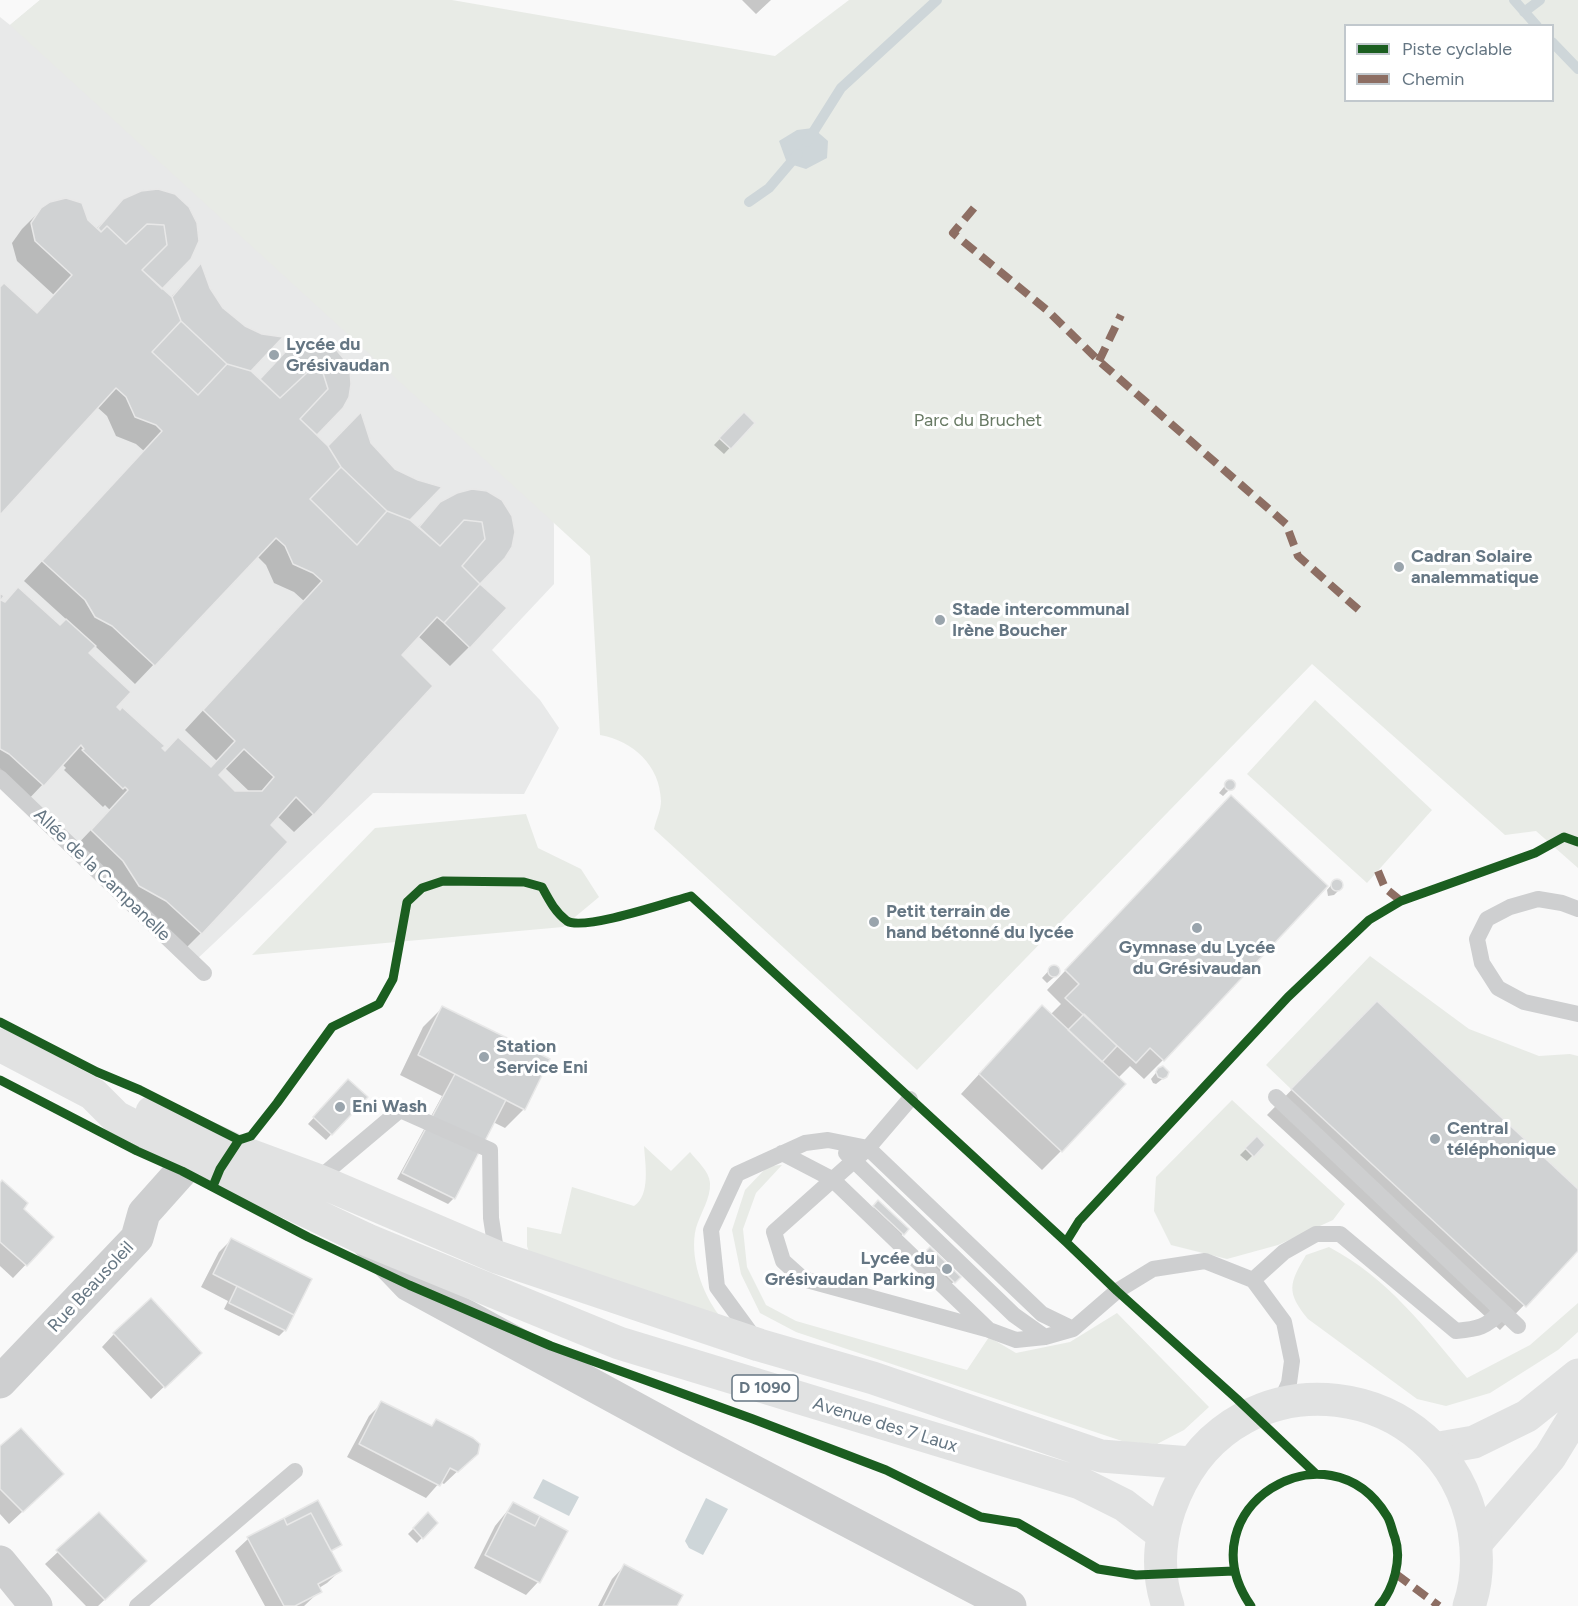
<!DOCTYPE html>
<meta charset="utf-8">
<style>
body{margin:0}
#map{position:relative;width:1578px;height:1606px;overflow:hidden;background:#f9f9f9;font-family:Figtree,sans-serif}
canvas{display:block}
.legend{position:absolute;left:1344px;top:24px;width:210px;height:78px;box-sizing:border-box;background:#fff;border:2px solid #c1c8cd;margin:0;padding:8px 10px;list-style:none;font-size:18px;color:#657683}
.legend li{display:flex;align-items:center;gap:12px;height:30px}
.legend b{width:30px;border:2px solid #c1c8cd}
</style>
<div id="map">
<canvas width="1578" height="1606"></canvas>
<ul class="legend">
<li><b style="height:8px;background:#1b5e20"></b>Piste cyclable</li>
<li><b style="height:8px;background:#8d6e63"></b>Chemin</li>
</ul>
</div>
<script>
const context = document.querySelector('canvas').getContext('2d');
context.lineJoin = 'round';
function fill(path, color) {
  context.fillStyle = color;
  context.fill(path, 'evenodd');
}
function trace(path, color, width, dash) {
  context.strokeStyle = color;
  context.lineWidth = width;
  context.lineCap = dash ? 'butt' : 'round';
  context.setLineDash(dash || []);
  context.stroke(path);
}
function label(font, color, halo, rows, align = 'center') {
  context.font = font + ' Figtree,sans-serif';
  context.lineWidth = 6;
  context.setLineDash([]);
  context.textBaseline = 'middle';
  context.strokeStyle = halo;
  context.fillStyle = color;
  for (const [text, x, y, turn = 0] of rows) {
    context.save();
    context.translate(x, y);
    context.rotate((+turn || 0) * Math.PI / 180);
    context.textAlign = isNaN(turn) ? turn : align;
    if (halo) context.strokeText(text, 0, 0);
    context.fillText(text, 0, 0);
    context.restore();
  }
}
fill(new Path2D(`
 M40,0L542,180L554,529V584L492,650L540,700L559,728L524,794L373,793L195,961L0,768V17L10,25Z`), '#e8e9e9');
fill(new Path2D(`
 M40,0H452L775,56L849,0H1578V868L1536,831L1505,835L1312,664L917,1070L654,829C656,820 661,810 661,801C660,765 633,741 600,735L590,556L10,25ZM1346,26H1552V100H1346Z
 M1315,700L1432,810L1367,883L1247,774Z
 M526,814L538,848L581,869L599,897L563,927L252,955L375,828Z
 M1370,956L1469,1029L1539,1056L1570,1054L1578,1056V1189L1377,1001L1291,1089L1266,1065Z
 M1232,1100L1345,1204L1333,1220L1278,1245L1227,1259L1171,1245L1154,1211L1156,1177Z
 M644,1146L671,1171L690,1152C697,1161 709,1171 710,1183C711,1198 700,1214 696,1228C689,1256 702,1293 719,1315L531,1258L527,1246V1227L561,1234L572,1187L634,1206C651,1195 645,1163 644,1146Z
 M782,1165L756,1193L743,1229L747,1267L766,1305L796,1321L967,1370L989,1337L1016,1353L1070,1342L1117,1313L1209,1407L1184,1430L1157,1444L1125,1442L796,1332L760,1313L741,1274L732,1230L745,1190L768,1166Z
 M1329,1247C1389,1279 1424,1327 1467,1378L1530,1345L1578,1303V1332L1558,1350L1490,1393L1446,1406L1417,1399L1308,1319C1286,1292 1289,1284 1306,1255Z`), '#e8ebe6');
fill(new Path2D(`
 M813,128L828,141L827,158L806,169L787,163L779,141L797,130Z
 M543,1479L579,1497L569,1516L533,1498Z
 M706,1498L728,1509L703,1555L689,1548L685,1541Z`), '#ced6d9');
fill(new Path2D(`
 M742,0H771L756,14Z
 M124,200L160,289L170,298L201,265L208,289L249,372L259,381L270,369L341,407L315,436L328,448L370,444L408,520L418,527L441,503L478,584L469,647L450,666L418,636L400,655L313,814L294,832L277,816L201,933L182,952L147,920L120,905L104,880L73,849L110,810L105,805L103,807L64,770L66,768L62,764L24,804L0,782V601L60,627L67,620L24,581L144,451L136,444L116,436L107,416L97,407L0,513V289L36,314L54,295L17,261L12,243L22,229L42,209L87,221L96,229ZM257,556L266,565L274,583L294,592L304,601L185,730L217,761L210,768L164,753L115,707L87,653L94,645L135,684ZM224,767L251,793L234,792L216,775Z
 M744,414L753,423L724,454L714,445Z
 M1229,781H1231L1233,786L1223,796L1219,793Z
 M1212,816L1163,1060L1144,1079L1130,1066L1118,1078L1061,1151L1042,1170L961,1094L1023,1026L1050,1015L1061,1004L1047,990Z
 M1339,882L1341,883L1340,889L1334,895L1328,896L1327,890L1333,883Z
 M1053,966L1057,967L1059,973L1047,983L1042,978Z
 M442,1008L524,1109L505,1128L493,1122L454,1198L448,1204L397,1179L442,1096L400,1075L423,1027Z
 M1352,1028L1578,1191V1249L1500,1330L1267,1115Z
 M1159,1069L1166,1076L1156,1084L1153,1083L1151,1079Z
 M342,1087L366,1097L326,1140L308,1124Z
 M1257,1138L1263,1145L1247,1161L1240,1155Z
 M0,1184L21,1209L52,1237L13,1278L0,1266Z
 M878,1203L907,1229L897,1240L868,1213Z
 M231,1240L285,1330L279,1336L224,1309L228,1301L201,1287L219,1252Z
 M930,1249L959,1277L948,1287L919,1260Z
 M114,1334L187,1365L151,1399L102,1347Z
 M382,1403L430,1427L436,1421L463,1466L444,1484L440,1482L426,1498L347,1457L369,1416Z
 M0,1448L49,1487L9,1524L0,1514Z
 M513,1504L566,1531L538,1582L526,1595L474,1568L495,1526Z
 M99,1514L132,1574L98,1606H86L45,1564Z
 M428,1514L436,1523L417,1543L408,1534Z
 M248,1539L340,1544L330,1553L340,1571L327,1583L319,1588L320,1591L304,1606H265L235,1551Z
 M624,1566L675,1606H598L612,1579Z`), '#0003');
trace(new Path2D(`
 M1514,0L1537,26
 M1524,12L1540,0
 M1552,42L1578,69
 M807,142L841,88L937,0
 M749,202L769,188L798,154`), '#ced6d9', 10);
const building = new Path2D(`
 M158,189L175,194L189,207L197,223L199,241L191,259L162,289L142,270L167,245L164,225L147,224L126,244L107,226L101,232L98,228L123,199L141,191Z
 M66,198L82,203L88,220L101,232L107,226L126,244L147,224L164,225L167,245L142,270L172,297L181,321L152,352L198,395L227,364L251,371L280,398L309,371L323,373L328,389L300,419L328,446L341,467L310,499L357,545L387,511L410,520L440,546L464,520L482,522L485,539L462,566L480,584L444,623L437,617L402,655L433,686L314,815L296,797L271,825L288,842L202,934L166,901L139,886L123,861L91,830L128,790L125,787L123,789L82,750L84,749L81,745L44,786L9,754L0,749V593L4,596L1,600L5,602L18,587L60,625L66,619L96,646L89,653L131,692L117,707L120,710L122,707L165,746L162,748L165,751L178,737L211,767L235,741L203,710L322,581L313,573L293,564L285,546L276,538L155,666L112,626L95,617L85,600L42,561L162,431L156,425L135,417L126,397L116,388L0,515V287L4,283L37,313L72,275L35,241L31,223L41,208L50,202ZM244,749L274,777L262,791H235L219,775Z
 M201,263L210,288L223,308L245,326L262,334L283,337L251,371L227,364L181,321L172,297Z
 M181,321L227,364L198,395L152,352Z
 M304,342H318L334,347L344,359L350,370L351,384L349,397L343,408L317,435L300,419L328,389L323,373L309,371L280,398L260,379L289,348Z
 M361,412L371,443L395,469L418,480L442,487L410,520L387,511L341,467L328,446Z
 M744,412L755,423L731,449L719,438Z
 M341,467L387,511L357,545L310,499Z
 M472,489L487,491L502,500L512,516L515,532L512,547L505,558L480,584L462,566L485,539L482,522L464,520L440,546L419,527L440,502L457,493Z
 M480,584L507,608L470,648L444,623Z
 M1224.5 785a5.5 5.5 0 1 1 11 0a5.5 5.5 0 1 1-11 0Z
 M1231,795L1328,886L1164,1061L1150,1048L1136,1063L1065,998L1079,984L1065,970Z
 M1331 885a6 6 0 1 1 12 0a6 6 0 1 1-12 0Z
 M1048 971a6 6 0 1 1 12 0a6 6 0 1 1-12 0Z
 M1377,1001L1578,1189V1251L1526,1307L1291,1089Z
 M1042,1005L1126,1084L1062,1152L979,1074Z
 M442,1006L550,1059L525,1110L418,1055Z
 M1084,1014L1117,1046L1102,1062L1068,1030Z
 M1163,1066L1169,1072L1167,1077L1163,1079L1158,1077L1156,1072L1158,1068Z
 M455,1074L506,1100L455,1199L402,1173Z
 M348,1079L368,1097L332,1135L313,1117Z
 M1257,1136L1265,1145L1254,1157L1245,1148Z
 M2,1180L28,1203L24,1209L54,1237L27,1266L0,1242V1183Z
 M878,1200L909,1229L904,1235L873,1206Z
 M231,1238L312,1279L294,1315L213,1274Z
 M930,1247L961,1277L955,1283L924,1253Z
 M237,1286L294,1315L286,1331L229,1303Z
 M151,1298L202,1353L165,1388L113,1333Z
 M381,1401L432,1426L436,1419L473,1438L480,1444L478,1454L458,1472L450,1468L440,1486L359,1444Z
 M21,1428L64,1474L23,1512L0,1489V1446Z
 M318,1500L342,1545L331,1551L311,1513L287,1525L284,1518Z
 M513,1502L540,1516L535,1526L507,1512Z
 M99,1512L147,1561L105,1600L56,1550Z
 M428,1512L438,1523L423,1539L413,1528Z
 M507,1512L535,1526L540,1516L568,1531L540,1583L485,1555Z
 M311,1513L342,1571L318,1584L322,1592L295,1606H284L247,1537L284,1518L287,1525Z
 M624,1564L683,1595L677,1606H603Z`);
fill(building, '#d0d2d3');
trace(building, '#e8e8e8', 1.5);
trace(new Path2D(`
 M0,778L204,973
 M1578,909L1562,903L1538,899L1510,907L1487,919L1477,939L1482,963L1498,988L1524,1002L1578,1014
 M1276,1097L1518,1326
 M910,1099L868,1148L774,1232L783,1261L803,1279L986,1329
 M782,1153L832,1179L989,1330L1016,1340L1045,1337L1073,1329L1117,1291L1153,1269L1205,1261L1253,1280L1284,1322L1292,1361L1289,1383L1280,1403
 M846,1153L1014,1315L1045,1337
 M317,1180L400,1110L490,1150L491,1218L497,1257
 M1253,1280L1284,1252L1316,1234H1340L1456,1331C1478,1329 1487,1327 1501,1311
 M755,1339L717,1287L711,1230L737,1174L805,1143L828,1140L868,1148L1042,1314L1073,1329
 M137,1606L295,1471`), '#cecfd0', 16);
trace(new Path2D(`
 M365,1239L409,1285L688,1437L1010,1606
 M0,1382L137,1238L144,1213L194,1157
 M0,1562L36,1606`), '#cecfd0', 33);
trace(new Path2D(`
 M1434,1449L1474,1442L1527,1416L1578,1375
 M1476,1543L1550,1457L1578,1411`), '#e1e2e2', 33);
trace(new Path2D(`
 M0,1045L93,1094L116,1117L194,1157L365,1239L619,1343L1080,1483L1124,1505L1162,1534
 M152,1112L233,1149L317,1180L497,1257L759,1345L873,1378L1101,1456L1191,1463
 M1168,1606C1155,1570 1160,1529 1175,1495C1237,1351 1445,1375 1474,1530C1478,1556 1478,1581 1469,1606`), '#e1e2e2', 33);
trace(new Path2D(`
 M974,208L953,233L1048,311L1099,361L1286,524L1298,556L1360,611
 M1099,361L1121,315
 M1378,871L1385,888L1401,901
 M1396,1574L1439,1606`), '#8d6e63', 8, [15, 8]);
trace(new Path2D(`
 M0,1022L97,1072L140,1090L239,1140
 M0,1080L137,1151L182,1171L308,1237L409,1285L551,1346L753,1419L886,1470L981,1517L1018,1523L1098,1569L1136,1575L1234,1571
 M213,1186L220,1169L239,1140L251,1136L277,1103L332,1027L379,1004L393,979L407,902L422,888L443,881L524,882L542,887C549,900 555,912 567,921C584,931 669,902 691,896L1066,1242L1117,1291L1237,1399L1316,1474
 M1066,1242L1079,1221L1288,997L1369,920L1401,901L1535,853L1564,837L1578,842
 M1251,1606C1183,1509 1328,1419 1387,1516C1391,1522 1392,1531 1395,1538C1402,1559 1394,1589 1379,1606`), '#1b5e20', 9);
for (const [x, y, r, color] of [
 [274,355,6,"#99a4ac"],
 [1399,567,6,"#99a4ac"],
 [940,620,6,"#99a4ac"],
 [874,922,6,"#99a4ac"],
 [1197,928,6,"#99a4ac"],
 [484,1057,6,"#99a4ac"],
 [340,1107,6,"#99a4ac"],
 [1435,1139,6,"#99a4ac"],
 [947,1269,6,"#99a4ac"]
]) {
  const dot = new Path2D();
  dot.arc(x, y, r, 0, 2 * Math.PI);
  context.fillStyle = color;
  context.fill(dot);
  trace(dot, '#fff', 2);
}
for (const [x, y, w] of [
 [765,1388,66]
]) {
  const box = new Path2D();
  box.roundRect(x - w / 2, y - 13, w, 26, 4.5);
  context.fillStyle = '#fff';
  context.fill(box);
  trace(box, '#657683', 1.5);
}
label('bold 16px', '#657683', null, [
 ["D 1090",765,1388]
]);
label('bold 18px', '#657683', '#fff', [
 ["Lycée du",286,345],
 ["Grésivaudan",286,366],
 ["Cadran Solaire",1411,557],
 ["analemmatique",1411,578],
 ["Stade intercommunal",952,610],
 ["Irène Boucher",952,631],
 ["Petit terrain de",886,912],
 ["hand bétonné du lycée",886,933],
 ["Gymnase du Lycée",1197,948,"center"],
 ["du Grésivaudan",1197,969,"center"],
 ["Station",496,1047],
 ["Service Eni",496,1068],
 ["Eni Wash",352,1107],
 ["Central",1447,1129],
 ["téléphonique",1447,1150],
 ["Lycée du",935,1259,"right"],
 ["Grésivaudan Parking",935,1280,"right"]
], 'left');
label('18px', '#687a64', '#fff', [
 ["Parc du Bruchet",978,421]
]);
label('18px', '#657683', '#fff', [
 ["Allée de la Campanelle",102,875,44],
 ["Rue Beausoleil",91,1287,-47],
 ["Avenue des 7 Laux",885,1425,17]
]);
</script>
